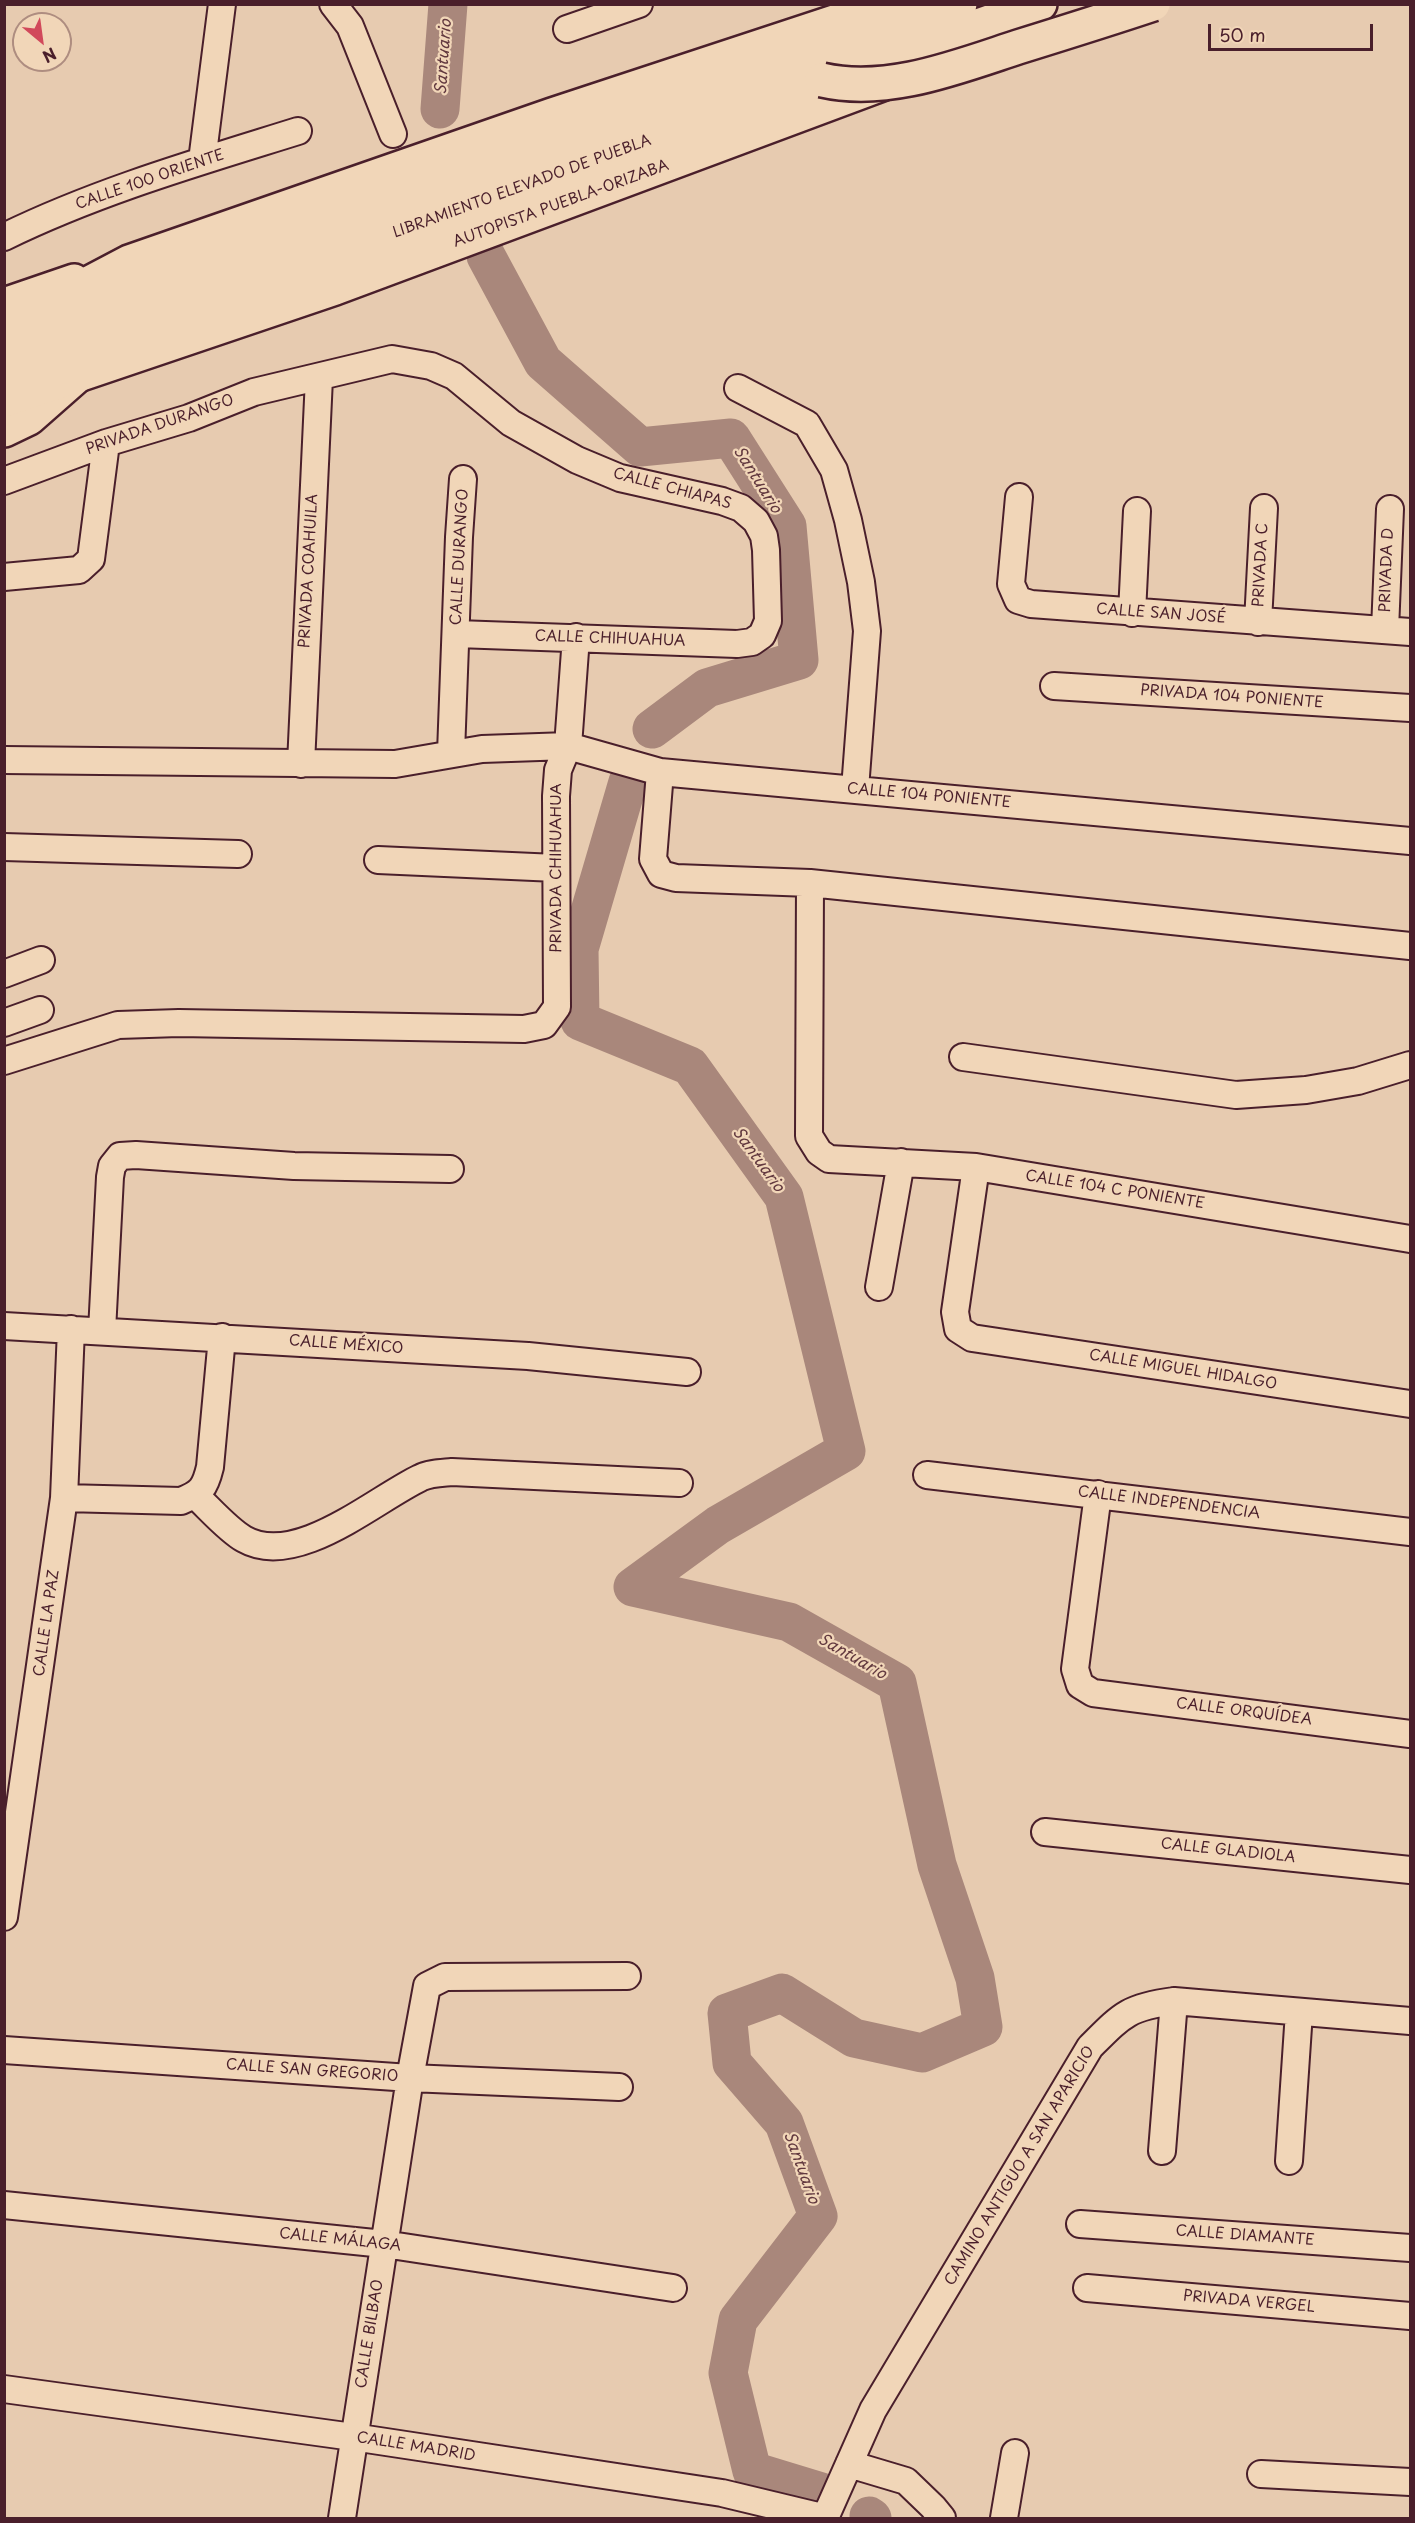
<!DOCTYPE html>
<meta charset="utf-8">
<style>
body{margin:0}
#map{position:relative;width:1415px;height:2523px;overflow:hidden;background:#e7cbb0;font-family:"Playpen Sans",sans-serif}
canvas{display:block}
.frame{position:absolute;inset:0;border:6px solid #4a1f2b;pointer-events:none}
.north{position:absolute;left:12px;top:12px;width:60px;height:60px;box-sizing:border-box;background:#f1d6b8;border:2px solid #ae8d80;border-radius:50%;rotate:151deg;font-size:16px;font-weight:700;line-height:24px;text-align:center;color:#4a1f2b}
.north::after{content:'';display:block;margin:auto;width:21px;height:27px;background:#d1495b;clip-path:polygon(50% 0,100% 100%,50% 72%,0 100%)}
.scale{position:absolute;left:1208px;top:24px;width:165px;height:27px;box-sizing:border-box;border:3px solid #4a1f2b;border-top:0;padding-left:8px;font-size:18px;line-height:21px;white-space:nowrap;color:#4a1f2b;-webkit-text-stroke:4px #f1d6b8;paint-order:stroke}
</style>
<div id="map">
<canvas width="1415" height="2523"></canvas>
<div class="frame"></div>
<div class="north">N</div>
<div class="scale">50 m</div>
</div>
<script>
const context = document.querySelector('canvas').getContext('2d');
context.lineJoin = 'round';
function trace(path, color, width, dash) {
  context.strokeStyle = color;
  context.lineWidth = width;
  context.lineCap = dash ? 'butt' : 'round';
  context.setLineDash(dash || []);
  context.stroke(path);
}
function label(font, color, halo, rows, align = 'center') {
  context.font = font + ' "Playpen Sans",sans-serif';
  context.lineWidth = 4.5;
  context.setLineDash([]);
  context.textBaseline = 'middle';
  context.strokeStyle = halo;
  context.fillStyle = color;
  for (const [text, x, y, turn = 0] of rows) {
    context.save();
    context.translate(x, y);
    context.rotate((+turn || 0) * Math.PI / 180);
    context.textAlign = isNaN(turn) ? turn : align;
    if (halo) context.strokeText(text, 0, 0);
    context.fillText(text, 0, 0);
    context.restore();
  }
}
trace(new Path2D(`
 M440,109L448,4
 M486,256L543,362L640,447L731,438L787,526L799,660L707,688L652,729
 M628,782L579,949L580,1021L690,1066L784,1197L846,1451L718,1525L633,1587L789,1622L897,1683L937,1865L975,1978L983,2027L922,2053L854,2038L782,1993L727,2013L732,2063L784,2123L818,2216L738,2320L728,2373L752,2471L821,2492
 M869,2516L872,2518`), '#a9877b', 39);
const minor = new Path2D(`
 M333,4L350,26L393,134
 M567,29L639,4
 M202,161L222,4
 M4,237C98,191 199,162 298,131
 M738,388L807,424L834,470L848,520L861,582L867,631L855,789
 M4,481L106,443L189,418L254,392L392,359L431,366L454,376L511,423L577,460L620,478L722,501L741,508L756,521L764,536L766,550L768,621L762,635L752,642L737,644L457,634
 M1019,497L1011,584L1018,600L1031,604L1410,632
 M4,577L79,570L91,559L106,443
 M1132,613L1137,511
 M1258,622L1264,508
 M1385,630L1390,509
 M1054,686L1410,708
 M451,753L459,537L463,479
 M4,760L395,764L482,749L568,746L660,772L1410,841
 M301,764L319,378
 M660,772L653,859L661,874L676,878L810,883L1410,946
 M4,847L238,854
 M378,860L556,868
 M810,883L809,1136L819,1152L829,1159L976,1167L1410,1239
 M4,974L41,960
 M4,1023L40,1010
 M963,1057L1236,1095L1306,1090L1358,1081L1410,1065
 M4,1061L118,1025L179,1023L524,1029L544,1025L557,1007L556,796L558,770L568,746L576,637
 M976,1167L955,1312L958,1329L972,1338L1410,1404
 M879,1287L901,1162
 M4,1326L528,1356L687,1372
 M102,1331L110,1177L112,1166L120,1156L136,1155L294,1166L450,1169
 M927,1475L1410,1532
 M1098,1494L1075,1669L1080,1685L1093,1693L1410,1734
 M195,1495C209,1508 228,1530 244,1539C296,1569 374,1500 420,1478C429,1473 442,1473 452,1472L679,1483
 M64,1498L181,1501C201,1493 205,1488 210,1467L222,1337
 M1045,1832L1410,1870
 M4,1917L64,1498L71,1329
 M4,2050L410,2078L619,2087
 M1162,2151L1174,2001
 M1289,2161L1299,2012
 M4,2205L384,2244L673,2288
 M1080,2224L1410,2248
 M1087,2288L1410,2316
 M4,2389L353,2437L722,2493L826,2518
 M849,2464L906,2481L933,2507L942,2518
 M1261,2474L1410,2482
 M342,2518L410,2078L427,1986L445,1977L627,1976
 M825,2518L873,2410L1090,2047C1122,2015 1128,2007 1174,2001L1410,2021
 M1004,2518L1015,2453`);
const major = new Path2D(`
 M4,430L29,418L79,374`);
const highway = new Path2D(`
 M55,301L129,262L552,115L889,4
 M4,305L74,281
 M4,337L406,194L760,75L960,4
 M4,371L1040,4
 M4,400L335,288L882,84`);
trace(minor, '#4a1f2b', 30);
trace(major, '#4a1f2b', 38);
trace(highway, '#4a1f2b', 38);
trace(minor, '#f1d6b8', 26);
trace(major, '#f1d6b8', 33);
trace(highway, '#f1d6b8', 33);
const highwayBridge = new Path2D(`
 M822,80C887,95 957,67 1018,47C1063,33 1108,19 1153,4`);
trace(highwayBridge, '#4a1f2b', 38, []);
trace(highwayBridge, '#f1d6b8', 33);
label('15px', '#4a1f2b', '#f1d6b8', [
 ["CALLE 100 ORIENTE",150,180,-19],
 ["LIBRAMIENTO ELEVADO DE PUEBLA",522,187,-20],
 ["AUTOPISTA PUEBLA-ORIZABA",561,204,-20],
 ["PRIVADA DURANGO",160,425,-19],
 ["CALLE CHIAPAS",672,489,15],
 ["CALLE DURANGO",460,557,-87],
 ["PRIVADA C",1261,565,-87],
 ["PRIVADA D",1387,570,-88],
 ["PRIVADA COAHUILA",309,571,-87],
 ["CALLE SAN JOSÉ",1161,614,4],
 ["CALLE CHIHUAHUA",610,639,2],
 ["PRIVADA 104 PONIENTE",1232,697,4],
 ["CALLE 104 PONIENTE",929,796,5],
 ["PRIVADA CHIHUAHUA",557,868,-90],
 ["CALLE 104 C PONIENTE",1115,1190,9],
 ["CALLE MÉXICO",346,1345,4],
 ["CALLE MIGUEL HIDALGO",1183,1370,9],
 ["CALLE INDEPENDENCIA",1169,1503,7],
 ["CALLE LA PAZ",47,1623,-82],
 ["CALLE ORQUÍDEA",1244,1712,7],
 ["CALLE GLADIOLA",1228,1851,6],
 ["CALLE SAN GREGORIO",312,2071,4],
 ["CAMINO ANTIGUO A SAN APARICIO",1020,2166,-59],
 ["CALLE DIAMANTE",1245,2236,4],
 ["CALLE MÁLAGA",340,2240,6],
 ["PRIVADA VERGEL",1249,2302,5],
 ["CALLE BILBAO",370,2334,-81],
 ["CALLE MADRID",416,2447,9]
]);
label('italic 16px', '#62393f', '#f1d6b8', [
 ["Santuario",444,57,-86],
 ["Santuario",757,480,58],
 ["Santuario",758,1160,54],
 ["Santuario",852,1657,30],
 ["Santuario",801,2168,70]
]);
</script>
